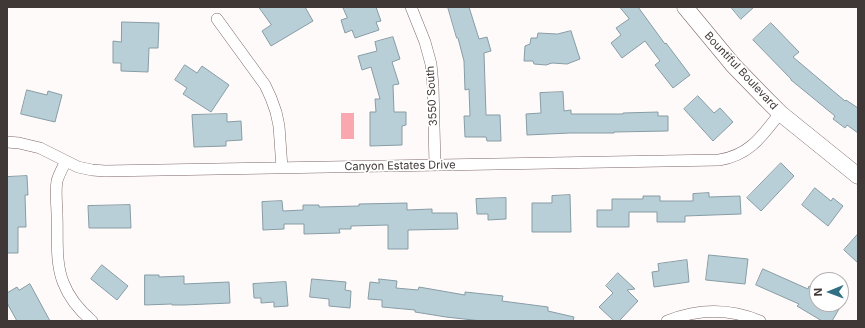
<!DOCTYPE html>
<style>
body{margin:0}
#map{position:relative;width:865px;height:328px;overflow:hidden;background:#fffafa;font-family:Inter,sans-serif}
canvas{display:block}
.frame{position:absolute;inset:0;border:8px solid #403737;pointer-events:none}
.north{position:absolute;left:809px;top:272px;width:40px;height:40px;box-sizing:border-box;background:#fff;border:1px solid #b3afaf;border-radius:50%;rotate:269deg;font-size:11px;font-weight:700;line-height:16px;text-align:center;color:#403737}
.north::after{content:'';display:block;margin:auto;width:14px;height:18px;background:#316f85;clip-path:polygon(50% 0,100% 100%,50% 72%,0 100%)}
</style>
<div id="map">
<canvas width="865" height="328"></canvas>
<div class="frame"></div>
<div class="north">N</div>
</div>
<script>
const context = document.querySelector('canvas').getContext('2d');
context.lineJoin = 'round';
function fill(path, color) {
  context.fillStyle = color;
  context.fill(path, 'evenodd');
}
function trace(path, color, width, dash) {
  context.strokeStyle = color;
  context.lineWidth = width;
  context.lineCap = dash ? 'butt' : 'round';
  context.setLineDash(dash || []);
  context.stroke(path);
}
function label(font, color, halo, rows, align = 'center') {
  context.font = font + ' Inter,sans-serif';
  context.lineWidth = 3.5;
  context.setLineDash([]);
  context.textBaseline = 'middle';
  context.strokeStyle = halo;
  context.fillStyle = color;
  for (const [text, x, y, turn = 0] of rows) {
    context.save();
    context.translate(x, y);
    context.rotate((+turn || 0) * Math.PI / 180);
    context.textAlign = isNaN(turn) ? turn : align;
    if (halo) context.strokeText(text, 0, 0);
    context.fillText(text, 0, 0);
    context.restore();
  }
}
fill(new Path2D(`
 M341,113H354V139H341Z`), '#fba7af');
const building = new Path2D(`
 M259,7H305L313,21L271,46L262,31L271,25Z
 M343,7H376L381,21L376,22L379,30L355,38L352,30L345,33L341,20L347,18Z
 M448,7H469L479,39L487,37L491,51L484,53L486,115H500L501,141H487L486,137H465L464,116H470L469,89L465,90L464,61L458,38H457Z
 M620,7H638L665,44L666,43L690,75L673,88L655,65L660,61L645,41L622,58L611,43L621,35L616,28L629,19Z
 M731,7H754L741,19Z
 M122,22L159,23L158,48H149L148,72L121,71V63H113V41L121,42Z
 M771,23L799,52L793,57L845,101L846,100L858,108V133L847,125L845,128L833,119L835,116L791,80V79L753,40Z
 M571,31L580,59L567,64L552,63L546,65L534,64L533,61H524L525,46L530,44L531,38H537L538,33L557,34Z
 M393,37L400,59L392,62L399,84L393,85L394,112H406V125L402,126V145L370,146V112H376L375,99H380L371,67L362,70L358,56L377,51L375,42Z
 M185,65L197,73L202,66L229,85L211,112L183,94L187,88L175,80Z
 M27,90L47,95L48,91L62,95L55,122L21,114Z
 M563,92L564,111L571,110V114H623V113L658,112V116H668V131L614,132V133H570L527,135L526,114L541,113L540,93Z
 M698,96L714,113L720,108L733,122L713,141L684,109Z
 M227,114V122L241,121L242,140L226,141V146L194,147L192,115Z
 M781,163L794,176L761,211L747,198Z
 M27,176L28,195H25L26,227H18V253H7V177Z
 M815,188L831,201L833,198L843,206L828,226L802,205Z
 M709,193V197L740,196L741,214L685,216V222H657V212H629V227H597V210H612V199H643V196H660V201H693V194Z
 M570,195L571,232H532V203H552V196Z
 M506,198V219L488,220V214H477L476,199Z
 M282,201L283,211L303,210V205H319V207L359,206V204L407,203V210L432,209V213H457L458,229L408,230V249H388V225L351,226V229H339L340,233L304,234V224H284V229L263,230L262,202Z
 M130,205L131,228H89L88,206Z
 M858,234V263L844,250Z
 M709,255L748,259L745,284L706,280Z
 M687,260L689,282L654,287L652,272L659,271L658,264Z
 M102,265L128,286L117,300L91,279Z
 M763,269L808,289L809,286L817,290V304H842L832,321H822L797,306L799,304L756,285Z
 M618,273L635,289L627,290L638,301L619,321H614L599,307L613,293L606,286Z
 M145,275H159V277L184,276V284L229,282L230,303L184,305H172V304L145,305Z
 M312,279L346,282L345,290L351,291L350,308L329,306V299L310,297Z
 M379,279L397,281L396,288L418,290L419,287L465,295V292L503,296L502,301L548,307V311L574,317L573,321H482L446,317L415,312V310L382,307V300L368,299L370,282L379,283Z
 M286,282L288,306L274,307V302L261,303V298H254L253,284Z
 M30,284L50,321H17L7,303V293L17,287L19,290Z`);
fill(building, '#b9cfd7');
trace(building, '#879ca4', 1);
const minor = new Path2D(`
 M411,7L425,42L431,64L433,86L435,165
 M217,19L265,85L271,98L276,112L279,126L282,168
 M7,142L19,143L40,148L78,167L92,170L105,171L719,160C750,155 762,136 780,113
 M66,161C63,167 59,174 57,181C55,192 57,204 57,215C58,236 55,261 63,282C69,298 79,310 92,321
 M667,321C697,309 729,308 760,321`);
const secondary = new Path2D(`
 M685,7L733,65L765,98L780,113L858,176`);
trace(minor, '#7d686a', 12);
trace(secondary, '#7d686a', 17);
trace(minor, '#fff', 11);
trace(secondary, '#fff', 16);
label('11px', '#403737', '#fff', [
 ["Bountiful Boulevard",741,71,47],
 ["3550 South",432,96,-93],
 ["Canyon Estates Drive",400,166,-1]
]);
</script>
